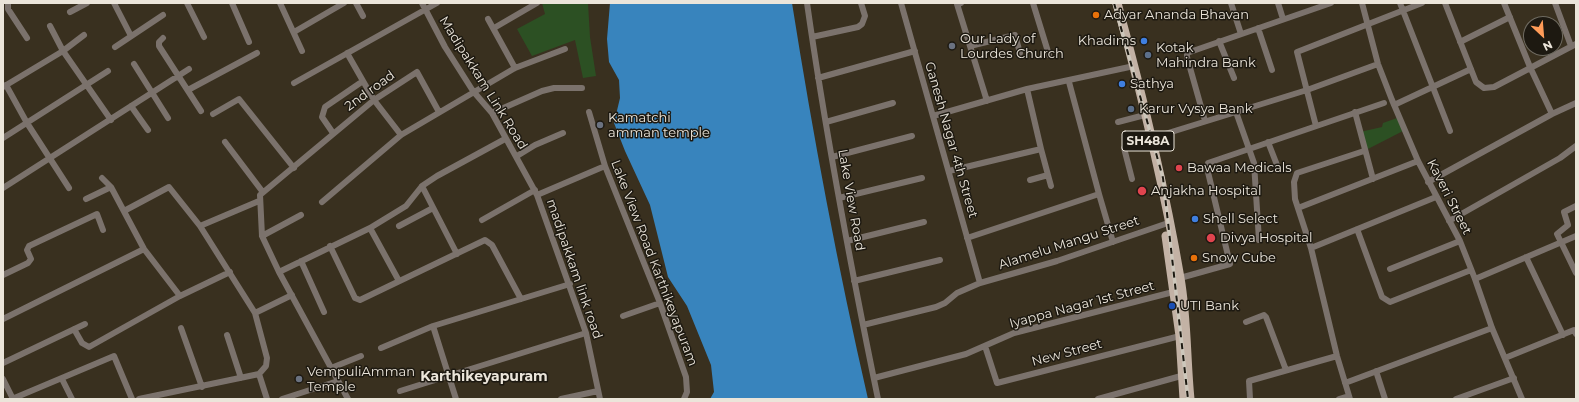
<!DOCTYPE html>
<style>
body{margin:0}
#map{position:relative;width:1579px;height:402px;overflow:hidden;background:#39301f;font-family:Montserrat,sans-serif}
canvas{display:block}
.frame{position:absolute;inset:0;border:4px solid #ebe5da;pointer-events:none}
.north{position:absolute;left:1523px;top:16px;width:40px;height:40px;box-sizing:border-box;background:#1d1911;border:1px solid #6f6b61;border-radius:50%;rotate:154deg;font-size:11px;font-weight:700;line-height:16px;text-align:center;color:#ebe5da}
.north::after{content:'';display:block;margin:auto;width:14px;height:18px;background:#fe9b58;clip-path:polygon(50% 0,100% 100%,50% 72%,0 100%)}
</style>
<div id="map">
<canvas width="1579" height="402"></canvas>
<div class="frame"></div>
<div class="north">N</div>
</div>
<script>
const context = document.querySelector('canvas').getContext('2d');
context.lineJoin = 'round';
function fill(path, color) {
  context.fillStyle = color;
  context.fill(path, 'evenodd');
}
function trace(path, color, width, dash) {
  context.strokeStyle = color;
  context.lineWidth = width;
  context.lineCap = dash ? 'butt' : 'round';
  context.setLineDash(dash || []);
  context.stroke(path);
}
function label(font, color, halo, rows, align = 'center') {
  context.font = font + ' Montserrat,sans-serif';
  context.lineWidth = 3;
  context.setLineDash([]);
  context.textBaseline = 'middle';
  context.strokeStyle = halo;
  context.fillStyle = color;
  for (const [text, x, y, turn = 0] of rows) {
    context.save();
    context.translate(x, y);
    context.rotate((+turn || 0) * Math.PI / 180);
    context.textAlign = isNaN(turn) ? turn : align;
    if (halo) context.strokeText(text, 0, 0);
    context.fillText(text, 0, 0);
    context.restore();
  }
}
fill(new Path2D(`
 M542,3H588L590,37L596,76L583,78L575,40L532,56L517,29L545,14Z
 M1397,118L1403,131L1364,151L1360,132L1382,127L1383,123Z`), '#2c5023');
fill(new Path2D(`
 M610,3H792C813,136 838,268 868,399H710L714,392L711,365L687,306L668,277L650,205L625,151L614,123L620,98L619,80L609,62L607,39Z`), '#3884bd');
trace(new Path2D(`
 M8,3V9L27,38
 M114,3L131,36
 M187,3L204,37
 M232,3L249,42
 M280,3L302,51
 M356,3L363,16
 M422,3L445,47L473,91L492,113L537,195L586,333L600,399
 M807,3C826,136 851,268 878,399
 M901,3L980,283
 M961,3L957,4L970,46
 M1033,3L1049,55
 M1231,3L1241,34
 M1278,3L1283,19
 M1362,3L1378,64L1392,100L1418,161L1460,241L1475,279L1492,328L1522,399
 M1400,3L1450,131
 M1445,3L1476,82L1484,88L1494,87L1576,44
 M1504,3L1530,67L1552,114L1576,103
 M1555,3L1571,46
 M70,12L87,3
 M488,19L515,68
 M50,26L63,51L111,120
 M494,28L537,3
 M1258,28L1272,70
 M294,32L344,3
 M812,37L858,27L862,24L865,16L861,3
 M163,38L159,42V46L201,111
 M1219,41L1234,78
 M1460,42L1510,17
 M115,47L163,15
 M347,53L363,81
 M134,64L168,118
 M818,78L915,51
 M1069,82L1099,194
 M294,83L437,3
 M6,85L27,123L69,188
 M3,87L63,51L84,35
 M188,90L257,53
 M987,101L970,46L1015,35L1020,53
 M1394,105L1471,69
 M131,106L148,130
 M589,112L605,166L660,303L686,377L687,392L684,399
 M1236,112L1254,163L1259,240
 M1355,112L1373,179
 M492,113L542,91L554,88H582
 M213,114L239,99L294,168
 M933,116L1027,89L1134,66
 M1205,121L1187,57V53L1331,3
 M826,122L893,103
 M1118,122L1141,116
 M1316,126L1297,52L1422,3
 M333,133L322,117L325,107L363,81L374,100L401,135
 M3,138L108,71
 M1152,138L1307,90L1378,64
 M225,142L262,191
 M1268,142L1277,165
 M1041,149L1051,186
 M517,156L535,145L563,133
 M832,157L912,136
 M949,171L1041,149L1027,89
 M102,178L111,187
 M1132,179L1124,148L1127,145L1147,139
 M1030,180L1048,175
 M1428,182L1552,114
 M422,186L457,254
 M3,188L189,69
 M537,195L605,166
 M839,198L922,178
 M86,199L111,187L144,249L180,296
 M322,202L401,135L515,68L565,49
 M1576,206L1564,212L1568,225L1557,234L1576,273
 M1298,208L1418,161
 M124,211L169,187L200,226L259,201
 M482,220L535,190
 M1449,221L1560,158L1576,146
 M200,226L255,313L267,358L266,366L259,374L267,399
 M399,226L433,208
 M370,228L399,281
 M1357,229L1382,297L1390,302L1471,270
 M262,236L301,215
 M967,238L1099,194L1113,242
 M847,241L924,222
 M330,246L355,298L360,300L485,240L492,245L521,299
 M1311,248L1436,197
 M1526,257L1563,335
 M301,261L324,312
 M1390,269L1460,241
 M279,272L370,228L406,206L422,186L437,176L505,139
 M3,275L28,263L31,259L27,250L29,246L97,214L103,230
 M1180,278L1230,264L1207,168L1208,163L1384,103
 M1475,279L1576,236
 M854,281L940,260
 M255,313L292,295
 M623,316L660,303
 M3,319L144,249
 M1246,322L1264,315L1266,317L1286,370
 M863,325L936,307L945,303L957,293L980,283L1057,261L1165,224
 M433,326L456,399
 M181,328L202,387
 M74,329L82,343L89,347L180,296L230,272
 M227,335L241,378
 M985,346L997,383L1180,336
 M381,348L433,326L570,284
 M1505,358L1574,330L1576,334
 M3,363L85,324
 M331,368L361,356
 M1376,371L1385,399
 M874,378L966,354L1014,333L1177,291
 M3,379L13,399
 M62,379L72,399
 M1345,383L1492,328
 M400,391L586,333
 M12,399L114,356L132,399
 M139,399L259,374
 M282,399L338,381
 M348,399L279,272L262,236L260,195L374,100L417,72L439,112
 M561,399L598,391
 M1098,399L1181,376
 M1250,399L1249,381L1337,356
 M1339,399L1349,396
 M1350,399L1337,356L1311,248L1295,199L1294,182L1297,173L1364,151
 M1456,399L1514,378`), '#7b726c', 6);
trace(new Path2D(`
 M1117,3C1142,94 1164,185 1180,278C1187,318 1186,359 1190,399
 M1166,236L1180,336L1184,399`), '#c3b2a5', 9);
const rail = new Path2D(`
 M1114,3L1163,178L1188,399`);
trace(rail, '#cdc7bb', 3.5);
trace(rail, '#1d1911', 2, [6]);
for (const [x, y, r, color] of [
 [1096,15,4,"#e8710a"],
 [1144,41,4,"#3f7fe0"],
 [952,46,4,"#6b7280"],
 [1148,55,4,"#5c6f8a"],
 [1122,84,4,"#3f7fe0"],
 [1131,109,4,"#5c6f8a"],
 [600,125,4,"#6b7280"],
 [1179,168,4,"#e0444e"],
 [1142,191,5,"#e0444e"],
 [1195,219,4,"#3f7fe0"],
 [1211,238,5,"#e0444e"],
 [1194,258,4,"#e8710a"],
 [1172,306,4,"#1a4fb4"],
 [299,379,4,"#6b7280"]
]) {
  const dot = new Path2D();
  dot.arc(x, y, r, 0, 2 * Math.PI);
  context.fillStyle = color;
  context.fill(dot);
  trace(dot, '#1d1911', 1.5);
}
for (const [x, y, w] of [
 [1148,141,52]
]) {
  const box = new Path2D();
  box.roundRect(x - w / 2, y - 10, w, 20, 3);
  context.fillStyle = '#1d1911';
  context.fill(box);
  trace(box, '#ebe5da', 1);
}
label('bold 12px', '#ebe5da', null, [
 ["SH48A",1148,141]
]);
label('13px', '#ebe5da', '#1d1911', [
 ["Adyar Ananda Bhavan",1104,15],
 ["Our Lady of",960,39],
 ["Lourdes Church",960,54],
 ["Khadims",1136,41,"right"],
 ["Kotak",1156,48],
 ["Mahindra Bank",1156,63],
 ["Sathya",1130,84],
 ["Karur Vysya Bank",1139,109],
 ["Kamatchi",608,118],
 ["amman temple",608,133],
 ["Bawaa Medicals",1187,168],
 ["Anjakha Hospital",1151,191],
 ["Shell Select",1203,219],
 ["Divya Hospital",1220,238],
 ["Snow Cube",1202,258],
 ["UTI Bank",1180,306],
 ["VempuliAmman",307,372],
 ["Temple",307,387]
], 'left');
label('13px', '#ebe5da', '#1d1911', [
 ["Madipakkam Link Road",483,83,58],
 ["2nd road",370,91,-36],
 ["Ganesh Nagar 4th Street",951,140,74],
 ["Kaveri Street",1449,197,63],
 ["Lake View Road",851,200,80],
 ["Alamelu Mangu Street",1069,243,-18],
 ["Lake View Road Karthikeyapuram",654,263,69],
 ["madipakkam link road",574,269,71],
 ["Iyappa Nagar 1st Street",1082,305,-15],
 ["New Street",1067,353,-15]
]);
label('bold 14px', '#ebe5da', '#1d1911', [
 ["Karthikeyapuram",484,377]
]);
</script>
